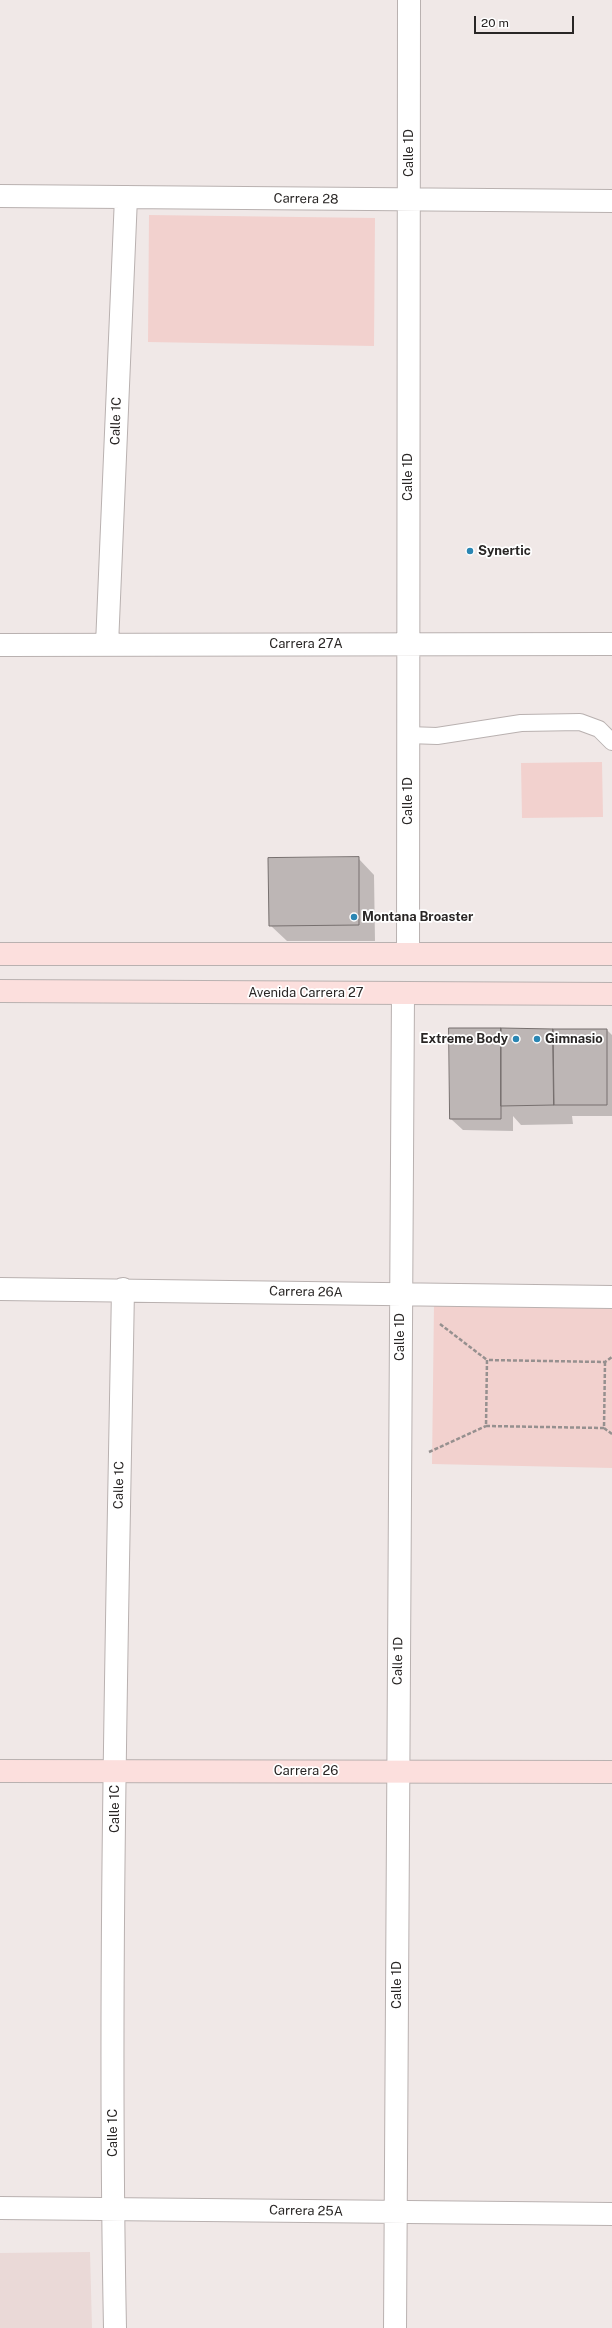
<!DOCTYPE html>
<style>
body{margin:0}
#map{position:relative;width:612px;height:2328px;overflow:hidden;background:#f0e8e7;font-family:"Public Sans",sans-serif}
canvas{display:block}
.scale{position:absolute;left:474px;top:16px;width:100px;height:18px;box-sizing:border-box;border:2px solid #292625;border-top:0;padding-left:5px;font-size:12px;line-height:14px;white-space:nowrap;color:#292625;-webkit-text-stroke:3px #fff;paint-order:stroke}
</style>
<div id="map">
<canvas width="612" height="2328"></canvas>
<div class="scale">20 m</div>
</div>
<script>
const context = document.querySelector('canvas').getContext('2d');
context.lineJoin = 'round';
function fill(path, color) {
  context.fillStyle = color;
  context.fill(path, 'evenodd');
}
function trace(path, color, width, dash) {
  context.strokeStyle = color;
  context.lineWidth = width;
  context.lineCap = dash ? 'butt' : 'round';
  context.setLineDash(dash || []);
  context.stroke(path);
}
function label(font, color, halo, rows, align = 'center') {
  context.font = font + ' "Public Sans",sans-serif';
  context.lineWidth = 3.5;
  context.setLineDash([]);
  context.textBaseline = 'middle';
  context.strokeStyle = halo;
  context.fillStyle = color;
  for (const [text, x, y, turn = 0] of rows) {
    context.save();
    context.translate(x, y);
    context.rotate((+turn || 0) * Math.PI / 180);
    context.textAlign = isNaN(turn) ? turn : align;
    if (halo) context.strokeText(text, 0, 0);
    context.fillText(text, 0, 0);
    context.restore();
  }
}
fill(new Path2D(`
 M90,2252L92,2328H0V2253Z`), '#ead9d7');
fill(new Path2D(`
 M149,215L375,218L374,346L148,342Z
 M602,762L603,817L522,818L521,763Z
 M434,1304L612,1307V1468L432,1464Z`), '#f2d1ce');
fill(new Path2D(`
 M358,858L374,875L375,941H287L270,925Z
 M607,1030L612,1035V1116H572L573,1124L521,1125L513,1116V1131L463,1130L451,1119Z`), '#0003');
const building = new Path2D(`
 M359,857V925L269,926L268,858Z
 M449,1028H501V1119H450Z
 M501,1028L553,1029L554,1105L501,1106Z
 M553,1029H607V1105H554Z`);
fill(building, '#bdb6b5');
trace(building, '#766f6e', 1);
const lane = new Path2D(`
 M408,735L437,736L521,723L580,722L599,729L612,742`);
const street = new Path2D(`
 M0,196L612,201
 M0,645L612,644
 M107,645L126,197
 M408,954L409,0
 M0,1289L612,1297
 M0,2208L612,2214
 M115,2328C108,1982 117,1635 123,1289
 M395,2328L403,993`);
const secondary = new Path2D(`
 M0,954H612
 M0,991L612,994
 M0,1771L612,1772`);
trace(lane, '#b9b1b0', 18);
trace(street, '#b9b1b0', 24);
trace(secondary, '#b9b1b0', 24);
trace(new Path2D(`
 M440,1324L487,1360
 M605,1362L604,1428L486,1426L487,1360L605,1362L612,1357
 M604,1428L612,1434
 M429,1452L486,1426`), '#96908f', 2.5, [4, 2]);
trace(lane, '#fff', 16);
trace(street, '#fff', 22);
trace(secondary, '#fcdfdd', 22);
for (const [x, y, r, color] of [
 [470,551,4,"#2a86b3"],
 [354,917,4,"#2a86b3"],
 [516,1039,4,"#2a86b3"],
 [537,1039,4,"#2a86b3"]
]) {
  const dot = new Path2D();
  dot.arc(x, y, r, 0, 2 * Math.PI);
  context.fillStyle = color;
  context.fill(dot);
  trace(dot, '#fff', 1.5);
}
label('13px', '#292625', '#fff', [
 ["Calle 1D",409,153,-90],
 ["Carrera 28",306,199,1],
 ["Calle 1C",116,421,-88],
 ["Calle 1D",408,477,-90],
 ["Carrera 27A",306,644],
 ["Calle 1D",408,801,-90],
 ["Avenida Carrera 27",306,993],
 ["Carrera 26A",306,1292,1],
 ["Calle 1D",400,1337,-90],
 ["Calle 1C",119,1485,-89],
 ["Calle 1D",398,1661,-89],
 ["Carrera 26",306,1771],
 ["Calle 1C",115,1809,-90],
 ["Calle 1D",397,1985,-90],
 ["Calle 1C",113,2133,-90],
 ["Carrera 25A",306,2211,1]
]);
label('bold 13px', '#292625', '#fff', [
 ["Synertic",478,551],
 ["Montana Broaster",362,917],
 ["Extreme Body",508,1039,"right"],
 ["Gimnasio",545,1039]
], 'left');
</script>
